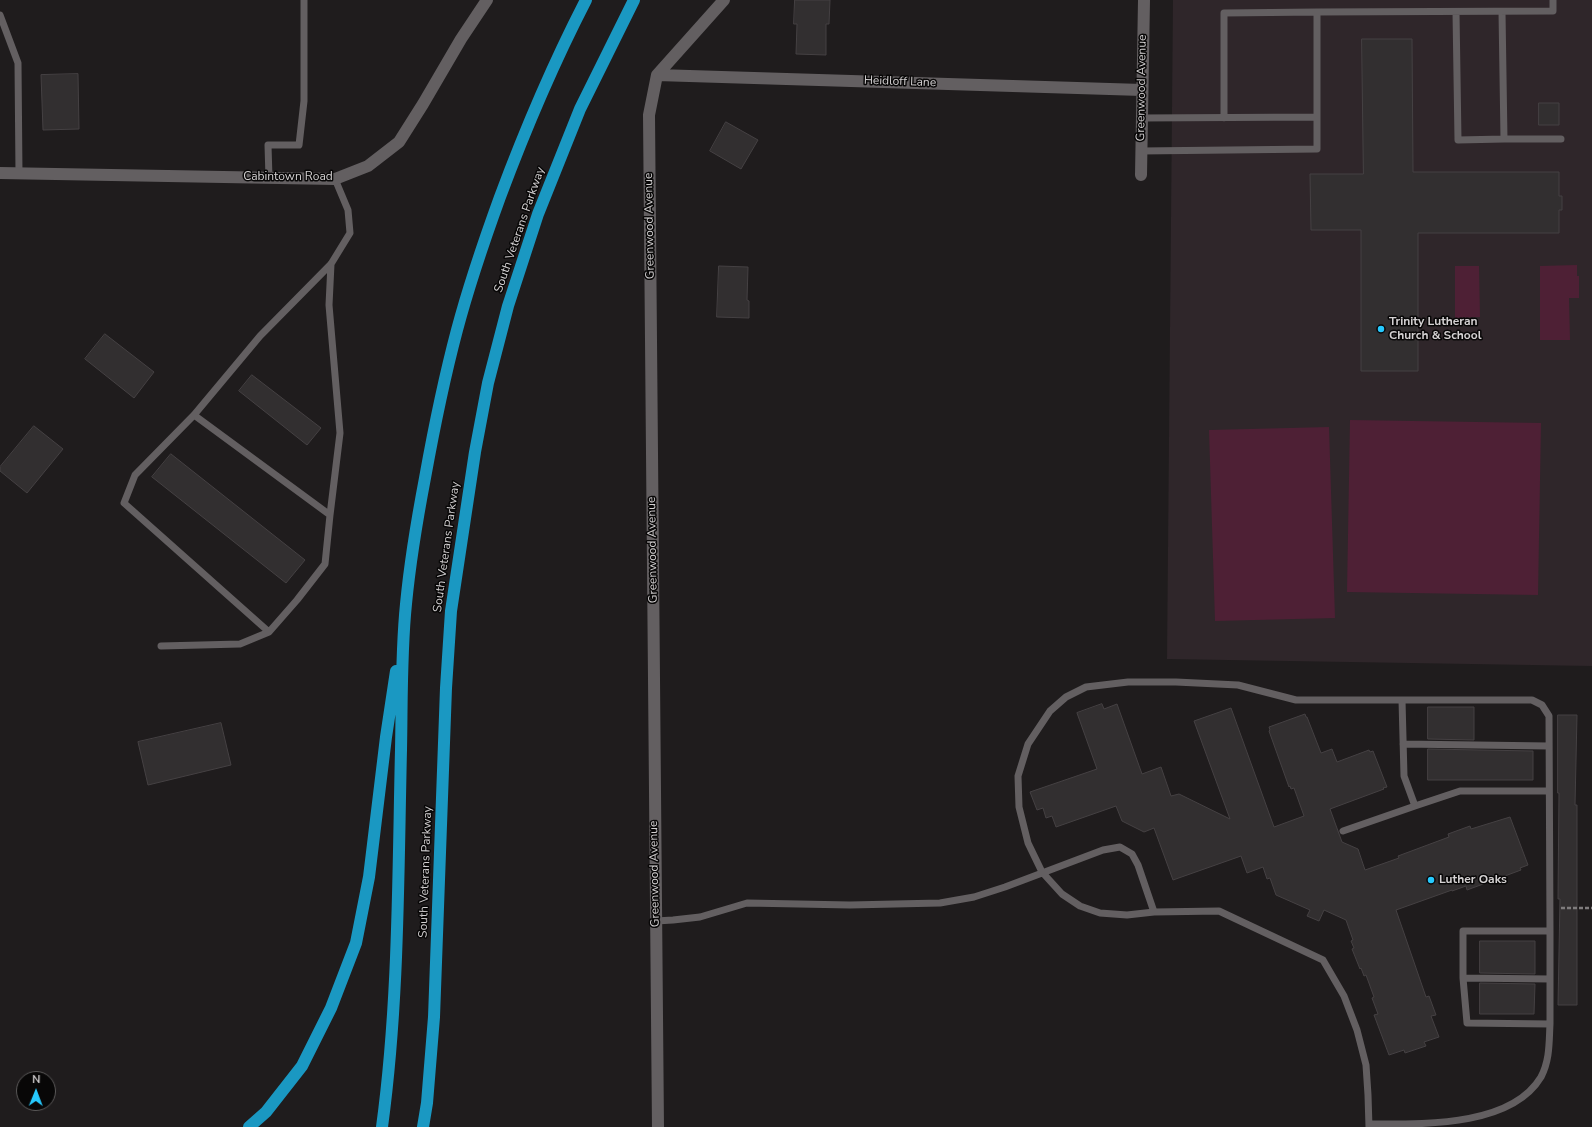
<!DOCTYPE html>
<style>
body{margin:0}
#map{position:relative;width:1592px;height:1127px;overflow:hidden;background:#1f1c1d;font-family:"Nunito Sans",sans-serif}
canvas{display:block}
.north{position:absolute;left:16px;top:1071px;width:40px;height:40px;box-sizing:border-box;background:#080707;border:1px solid #5a5858;border-radius:50%;rotate:1deg;font-size:11px;font-weight:700;line-height:16px;text-align:center;color:#d4d1d2}
.north::after{content:'';display:block;margin:auto;width:14px;height:18px;background:#26c9fe;clip-path:polygon(50% 0,100% 100%,50% 72%,0 100%)}
</style>
<div id="map">
<canvas width="1592" height="1127"></canvas>
<div class="north">N</div>
</div>
<script>
const context = document.querySelector('canvas').getContext('2d');
context.lineJoin = 'round';
function fill(path, color) {
  context.fillStyle = color;
  context.fill(path, 'evenodd');
}
function trace(path, color, width, dash) {
  context.strokeStyle = color;
  context.lineWidth = width;
  context.lineCap = dash ? 'butt' : 'round';
  context.setLineDash(dash || []);
  context.stroke(path);
}
function label(font, color, halo, rows, align = 'center') {
  context.font = font + ' "Nunito Sans",sans-serif';
  context.lineWidth = 3;
  context.setLineDash([]);
  context.textBaseline = 'middle';
  context.strokeStyle = halo;
  context.fillStyle = color;
  for (const [text, x, y, turn = 0] of rows) {
    context.save();
    context.translate(x, y);
    context.rotate((+turn || 0) * Math.PI / 180);
    context.textAlign = isNaN(turn) ? turn : align;
    if (halo) context.strokeText(text, 0, 0);
    context.fillText(text, 0, 0);
    context.restore();
  }
}
fill(new Path2D(`
 M1173,0H1592V666L1167,659Z`), '#2f262a');
fill(new Path2D(`
 M1577,265V276H1579V298H1569L1570,340H1540V266Z
 M1455,266H1479L1480,317L1455,318Z
 M1350,420L1541,423L1538,595L1347,592Z
 M1329,427L1335,618L1215,621L1209,430Z`), '#4e2035');
const building = new Path2D(`
 M795,0H830L829,24H826V55L796,54L797,24H794Z
 M1362,39H1412L1413,172H1559V196H1562V210H1559V233H1418V371H1361V230H1311L1310,174H1363Z
 M78,74L79,129L43,130L41,75Z
 M1539,103H1559V125H1539Z
 M726,122L758,140L741,169L710,151Z
 M719,266L748,267L747,300L749,301V318L717,317Z
 M105,334L154,372L134,398L85,359Z
 M252,375L321,428L307,445L239,391Z
 M34,426L63,449L27,493L0,471V467Z
 M171,454L305,560L286,583L152,477Z
 M1102,704L1104,709L1117,704L1142,774L1161,767L1171,796L1179,794L1230,819L1194,721L1231,708L1274,827L1304,816L1294,788L1291,789L1290,786L1289,787L1269,731L1270,730L1269,727L1305,714L1306,717H1307L1321,753L1332,749L1337,762L1369,750L1370,752L1373,751L1387,787L1383,788L1384,789L1330,809L1342,842L1358,849L1365,870L1399,858L1398,856L1449,837L1448,834L1470,826L1471,829L1510,817L1528,865L1520,868L1521,870L1467,890L1466,886L1452,891V890L1396,910L1426,997L1429,996L1436,1015L1431,1016L1439,1037L1424,1042L1426,1046L1405,1053L1404,1050L1389,1055L1374,1015L1378,1014L1372,998L1374,997L1366,975L1364,976L1361,968L1360,969L1352,949L1354,948L1351,941L1353,940L1346,920L1324,910L1319,921L1307,916L1310,910L1276,895L1270,878L1267,879L1263,867L1247,873L1241,856L1173,880L1154,828L1144,832L1122,821L1116,806L1056,827L1052,816L1046,818L1043,808L1037,810L1030,792L1097,769L1077,713Z
 M1428,707H1474V740L1428,739Z
 M1558,715H1577L1575,805H1577V1005H1558L1560,899H1558L1559,793H1558Z
 M221,723L231,765L148,785L138,742Z
 M1428,749L1533,751V780H1428Z
 M1480,941H1535V974L1480,973Z
 M1480,983L1535,984L1534,1014H1480Z`);
fill(building, '#322f30');
trace(building, '#454143', 1);
trace(new Path2D(`
 M1561,908H1592`), '#7f7c7d', 2.5, [4, 2]);
trace(new Path2D(`
 M1317,12L1553,11V0
 M1456,12L1458,140L1504,139L1502,12
 M0,15L18,63L19,174
 M1142,118L1317,117
 M1504,139H1561
 M1141,151L1317,149V12L1224,13V118
 M269,178L268,145H299L304,101V0
 M194,415L330,515L340,433L329,305L331,264
 M269,632L124,503L135,475L194,415L260,336L331,264L350,233L348,210L335,179
 M161,646L240,644L269,632L297,600L325,564L330,515
 M1403,744L1549,746
 M1415,806L1460,791H1549
 M1343,831L1415,806L1404,776L1402,700H1532L1542,705L1549,716L1550,931
 M1154,912L1127,915L1100,913L1080,906L1062,894L1042,872L1028,843L1019,807L1018,776L1028,744L1050,711L1066,697L1086,687L1128,682H1176L1238,685L1296,700H1402
 M656,921L673,920L700,917L747,903L850,905L940,903L974,897L1005,887L1103,850L1120,847L1132,854L1138,865L1154,912L1219,911L1323,960L1344,996L1357,1030L1366,1065L1368,1095L1369,1127
 M1463,978L1550,979
 M1369,1124C1423,1124 1511,1127 1541,1077C1550,1060 1549,1042 1550,1024L1467,1023L1463,978V931H1550V1024`), '#635f61', 7);
trace(new Path2D(`
 M657,75L1142,90
 M0,173L335,179L368,166L399,142L423,104L461,39L487,0
 M1141,175L1144,0
 M658,1127L649,115L657,75L724,0`), '#635f61', 12);
trace(new Path2D(`
 M249,1127L266,1112L302,1066L331,1008L356,943L369,877L386,737L396,671
 M382,1127C399,1002 398,875 401,750C402,701 401,652 406,604C410,562 417,520 425,478C434,428 444,379 457,330C469,285 484,241 500,197C525,130 553,64 586,0
 M423,1127L427,1103L434,1017L446,688L451,611L475,452L488,383L508,306L538,214L580,109L634,0`), '#1a98c2', 12);
for (const [x, y, r, color] of [
 [1381,329,4,"#26c9fe"],
 [1431,880,4,"#26c9fe"]
]) {
  const dot = new Path2D();
  dot.arc(x, y, r, 0, 2 * Math.PI);
  context.fillStyle = color;
  context.fill(dot);
  trace(dot, '#080707', 1.5);
}
label('12px', '#d4d1d2', '#080707', [
 ["Heidloff Lane",900,82,2],
 ["Greenwood Avenue",1142,88,-89],
 ["Cabintown Road",288,177],
 ["Greenwood Avenue",650,226,-91],
 ["South Veterans Parkway",520,230,-71],
 ["South Veterans Parkway",447,547,-82],
 ["Greenwood Avenue",653,550,-91],
 ["South Veterans Parkway",426,872,-88],
 ["Greenwood Avenue",655,874,-91]
]);
label('bold 12px', '#d4d1d2', '#080707', [
 ["Trinity Lutheran",1389,322],
 ["Church & School",1389,336],
 ["Luther Oaks",1439,880]
], 'left');
</script>
